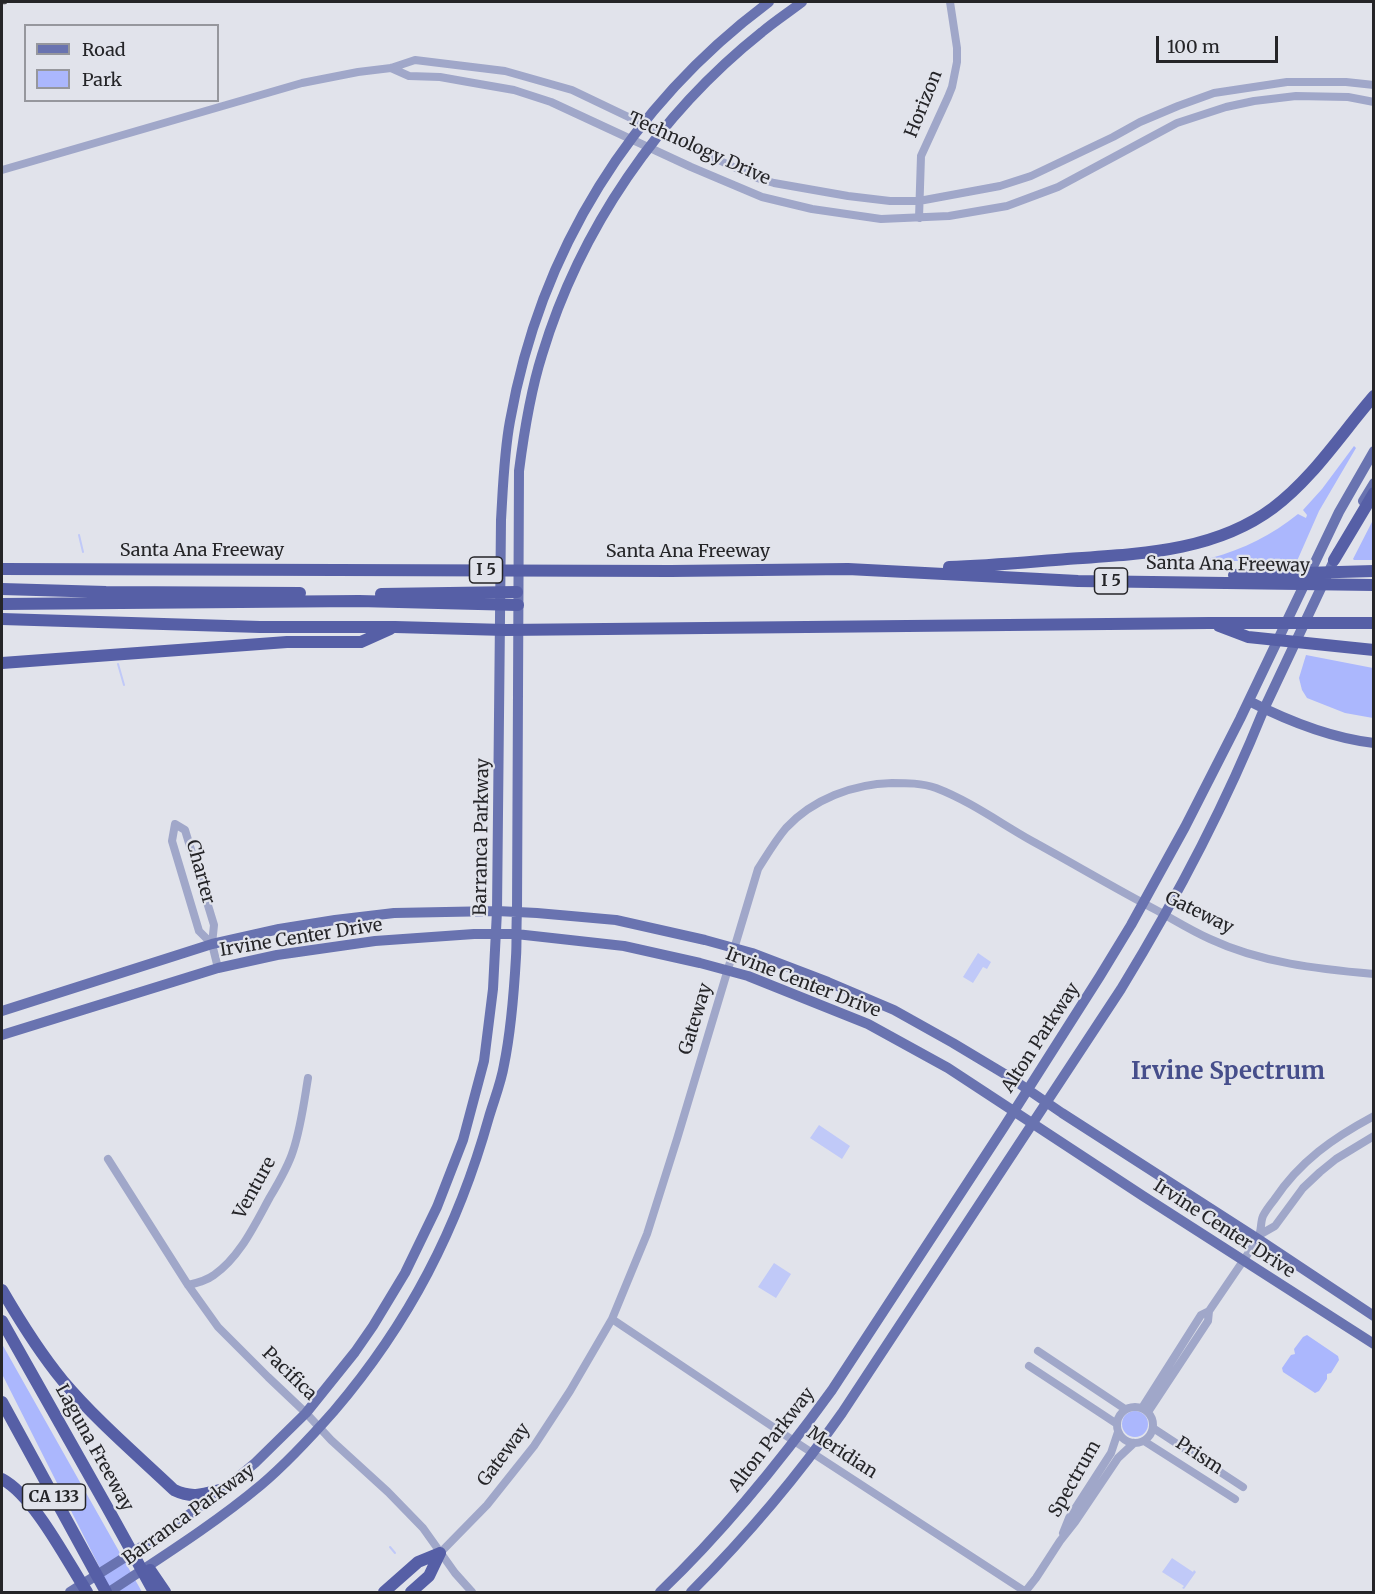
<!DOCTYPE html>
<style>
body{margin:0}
#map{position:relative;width:1375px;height:1594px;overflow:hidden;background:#e1e3eb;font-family:Merriweather,serif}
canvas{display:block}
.frame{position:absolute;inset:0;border:3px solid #252528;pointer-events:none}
.legend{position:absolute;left:24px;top:24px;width:195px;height:78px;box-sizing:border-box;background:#e1e3eb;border:2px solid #96979d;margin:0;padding:8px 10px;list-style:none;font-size:18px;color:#252528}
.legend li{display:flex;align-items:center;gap:12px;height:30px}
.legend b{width:30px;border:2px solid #96979d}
.scale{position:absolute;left:1156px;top:36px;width:122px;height:27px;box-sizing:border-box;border:3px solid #252528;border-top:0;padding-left:8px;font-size:18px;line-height:21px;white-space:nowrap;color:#252528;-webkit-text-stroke:4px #e1e3eb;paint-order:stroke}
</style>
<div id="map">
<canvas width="1375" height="1594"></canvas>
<div class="frame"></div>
<ul class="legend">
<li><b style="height:8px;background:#6973b0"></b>Road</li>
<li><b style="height:16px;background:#abb7fd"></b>Park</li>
</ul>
<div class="scale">100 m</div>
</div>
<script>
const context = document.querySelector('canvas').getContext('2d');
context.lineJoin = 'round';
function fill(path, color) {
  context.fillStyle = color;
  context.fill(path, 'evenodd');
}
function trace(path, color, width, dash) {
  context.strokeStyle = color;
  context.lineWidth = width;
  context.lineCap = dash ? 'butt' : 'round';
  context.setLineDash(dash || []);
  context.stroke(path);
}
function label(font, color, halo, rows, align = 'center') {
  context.font = font + ' Merriweather,serif';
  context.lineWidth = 4.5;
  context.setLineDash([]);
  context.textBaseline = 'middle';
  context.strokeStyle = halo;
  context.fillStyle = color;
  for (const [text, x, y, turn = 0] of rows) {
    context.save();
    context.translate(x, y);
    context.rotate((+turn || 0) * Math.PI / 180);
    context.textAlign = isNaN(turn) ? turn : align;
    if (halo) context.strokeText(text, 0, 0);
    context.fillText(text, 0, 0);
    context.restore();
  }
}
fill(new Path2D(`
 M1354,446L1356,448L1319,511L1297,561H1209L1211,558C1244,549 1272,535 1298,514L1306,518L1307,515L1303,510L1322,489Z
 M1373,520V560H1354L1353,559Z
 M1306,655L1373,668V718L1345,713L1307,698L1302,690L1299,678Z
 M1307,1335L1338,1356L1339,1360L1331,1373L1327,1374V1379L1319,1391L1315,1393L1283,1372L1282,1368L1291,1355L1295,1354L1294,1349L1303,1337Z
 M2,1344L142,1592H112L2,1374Z
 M1122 1424a13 13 0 1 1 26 0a13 13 0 1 1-26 0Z`), '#abb7fd');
fill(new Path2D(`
 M978,953L991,962L987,969L983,967L973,983L963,977Z
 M819,1125L850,1146L842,1159L810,1138Z
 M774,1263L791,1274L776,1298L758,1287Z
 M1172,1558L1193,1572L1194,1570L1196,1572L1184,1589L1182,1588L1184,1586L1162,1572Z`), '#c0c9f8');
trace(new Path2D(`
 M79,535L83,552
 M118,664L124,685
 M390,1547L395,1553`), '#c0c9f8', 2);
trace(new Path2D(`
 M391,68L409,76L440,77L468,82L514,90L551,102L691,167L762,197L812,209L881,219L949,216L1007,206L1058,187L1177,123L1226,107L1254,101L1296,96L1348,97L1374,102
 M2,170L302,83L358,72L391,68L415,60L505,71L572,90L710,156L757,178L774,183L848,196L890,201H919L1000,186L1031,176L1113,137L1140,122L1178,106L1214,93L1287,82H1346L1374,85
 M919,218L921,156L948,97L952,87L957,62V48L950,2
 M212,944L199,931L172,841L175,824L185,830L214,925L212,944L218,968
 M108,1159L188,1285L218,1327L268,1377L306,1413L331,1440L388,1492L423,1528L455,1573L472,1592
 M1258,1238C1262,1231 1260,1223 1263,1216C1266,1210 1270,1205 1274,1200C1300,1161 1333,1138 1374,1116
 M188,1285C197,1283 206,1281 214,1275C240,1257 255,1224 270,1197C279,1182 288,1167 293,1151C301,1127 304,1102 308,1078
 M612,1319L794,1441L1026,1592
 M1038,1351L1125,1409
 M1029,1366L1117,1424
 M1117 1425a18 18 0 1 1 36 0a18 18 0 1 1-36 0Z
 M1142,1408L1201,1315L1209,1311
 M1148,1412L1208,1321L1209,1311L1258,1239L1261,1234L1275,1226L1303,1188L1320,1172L1336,1159L1374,1136
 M1153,1428L1243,1487
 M1144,1441L1235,1499
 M1063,1533L1069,1518L1111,1453L1118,1432
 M440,1553L487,1505L534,1446L570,1391L612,1319L647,1234L677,1139L758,869C767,855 775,841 786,828C813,799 853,784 892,783C907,783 922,783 936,788C970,801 1000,823 1032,841C1074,864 1116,889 1158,911C1176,921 1192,931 1210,939C1261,963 1318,969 1374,974
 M1025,1592L1036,1578L1060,1541L1075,1522L1118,1458L1134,1443`), '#a0a7c9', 8);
trace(new Path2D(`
 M1363,501L1374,483
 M1249,701C1288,721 1330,738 1374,743
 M2,1011L212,944L279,929L335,920L394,913L497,911L537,913L616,920L705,940L752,953L828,982L894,1010L953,1043L1008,1076L1062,1113L1258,1239L1374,1316
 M2,1035L218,968L277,955L375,941L474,934H516L624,946L700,963L748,976L868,1024L948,1068L1143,1196L1374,1344
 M70,1592L165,1532L224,1489L255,1463L306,1413L355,1352L373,1326L405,1273L437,1207L463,1140L484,1061L493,989L497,911L501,520C503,487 504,453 510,421C540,251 631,105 769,2
 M109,1592C160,1558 213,1525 261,1485C287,1463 311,1437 334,1411C409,1323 458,1228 489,1117C494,1100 501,1083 504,1065C511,1031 514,992 516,957C517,942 516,927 517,912L519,471C524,432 530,393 542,355C580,229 659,114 762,32C775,21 789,12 802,2
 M660,1592C724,1531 780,1462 832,1390L1004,1127L1100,976L1131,925L1185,827L1240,719L1339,512L1374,451
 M691,1592C746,1537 797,1477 842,1413L1121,989C1176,899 1225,806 1264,709L1338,552`), '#6973b0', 10);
trace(new Path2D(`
 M1334,560L1374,493
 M949,567C988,566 1028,562 1067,559C1138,554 1214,552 1273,508C1313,478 1341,434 1374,396
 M2,569L671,571L848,569L1078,581L1374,585
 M1234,575L1374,571
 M2,589L106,592L300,593
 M381,594L517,592
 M2,604L359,601L518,605
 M2,619L260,627H395L505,630L1209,623H1374
 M1219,626L1248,637L1374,650
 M2,663L287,642H361L390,629
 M2,1290C20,1321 40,1353 63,1381C96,1420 136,1454 174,1490C193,1499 204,1494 224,1489
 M2,1321L107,1507L154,1592
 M2,1402L106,1592
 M2,1479C34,1496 67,1561 87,1592
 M150,1570L165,1592
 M384,1592L418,1562L440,1553
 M411,1592L429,1576L440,1553`), '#565fa6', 12);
const rail = new Path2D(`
 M2,2H5`);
trace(rail, '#454549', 4.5);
trace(rail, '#e1e3eb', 2, [7]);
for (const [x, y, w] of [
 [486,570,33],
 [1111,581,33],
 [54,1497,63]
]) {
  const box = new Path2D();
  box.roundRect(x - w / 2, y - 13, w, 26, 4.5);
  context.fillStyle = '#e1e3eb';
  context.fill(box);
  trace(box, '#252528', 1.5);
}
label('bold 16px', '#252528', null, [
 ["I 5",486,570],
 ["I 5",1111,581],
 ["CA 133",54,1497]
]);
label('18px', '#252528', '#e1e3eb', [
 ["Horizon",924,104,-68],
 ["Technology Drive",699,149,24],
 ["Santa Ana Freeway",202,551],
 ["Santa Ana Freeway",688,552],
 ["Santa Ana Freeway",1228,565,1],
 ["Barranca Parkway",482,837,-89],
 ["Charter",200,872,75],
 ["Gateway",1199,913,26],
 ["Irvine Center Drive",301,938,-9],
 ["Irvine Center Drive",803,983,21],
 ["Gateway",696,1019,-73],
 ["Alton Parkway",1041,1038,-57],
 ["Venture",255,1188,-61],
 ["Irvine Center Drive",1224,1229,33],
 ["Pacifica",289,1374,44],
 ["Alton Parkway",772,1440,-52],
 ["Laguna Freeway",94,1448,61],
 ["Meridian",842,1453,33],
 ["Gateway",504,1455,-53],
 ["Prism",1199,1456,33],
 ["Spectrum",1075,1479,-60],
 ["Barranca Parkway",189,1515,-36]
]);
label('bold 24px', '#464e8b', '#e1e3eb', [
 ["Irvine Spectrum",1228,1072]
]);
</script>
